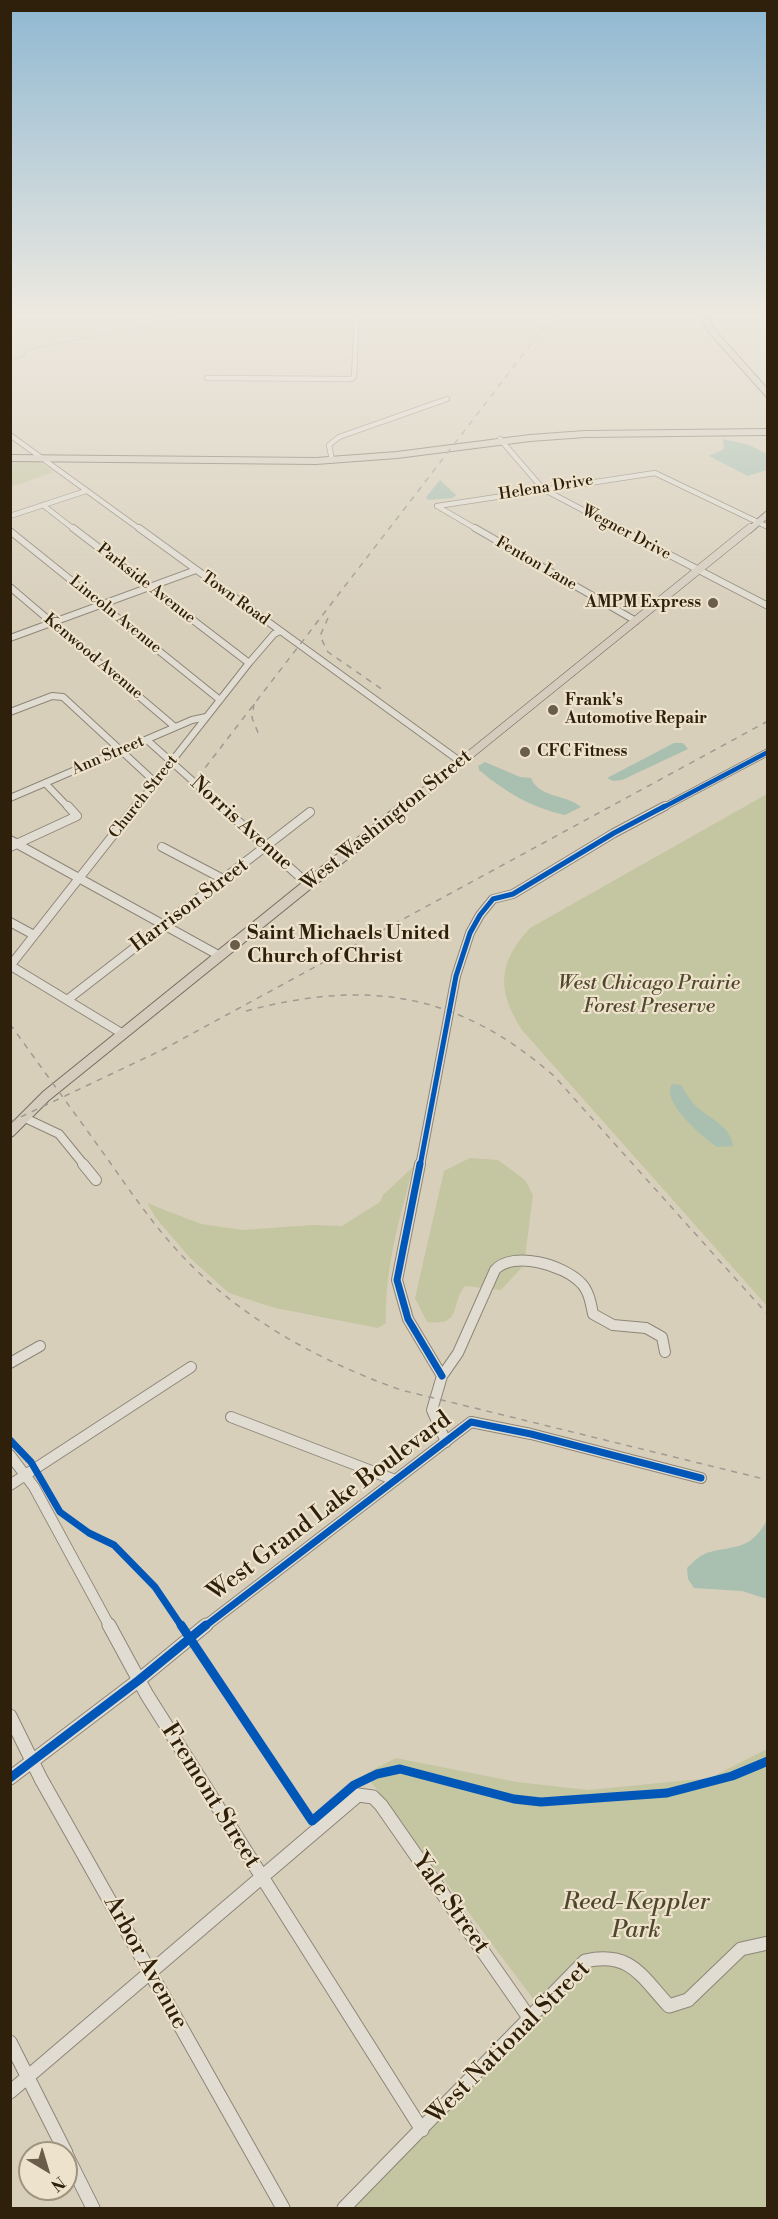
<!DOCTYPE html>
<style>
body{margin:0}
#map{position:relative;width:778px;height:2219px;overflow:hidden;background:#d8cfbb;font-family:"Libre Bodoni",serif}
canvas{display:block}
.frame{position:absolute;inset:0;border:12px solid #2f200c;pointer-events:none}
.north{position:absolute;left:18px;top:2141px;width:60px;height:60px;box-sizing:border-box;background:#ede2cb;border:2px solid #a1947f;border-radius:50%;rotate:142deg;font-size:16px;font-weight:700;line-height:24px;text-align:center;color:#2f200c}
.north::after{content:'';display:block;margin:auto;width:21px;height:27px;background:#6a5d49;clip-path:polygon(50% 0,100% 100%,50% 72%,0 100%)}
</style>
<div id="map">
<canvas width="778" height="2219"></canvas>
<div class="frame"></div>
<div class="north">N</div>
</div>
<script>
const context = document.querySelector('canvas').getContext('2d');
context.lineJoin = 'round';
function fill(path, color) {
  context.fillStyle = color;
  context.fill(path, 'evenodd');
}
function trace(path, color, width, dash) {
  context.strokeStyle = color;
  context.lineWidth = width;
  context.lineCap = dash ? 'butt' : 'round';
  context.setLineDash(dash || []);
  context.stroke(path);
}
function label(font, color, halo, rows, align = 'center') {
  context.font = font + ' "Libre Bodoni",serif';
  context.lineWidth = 4.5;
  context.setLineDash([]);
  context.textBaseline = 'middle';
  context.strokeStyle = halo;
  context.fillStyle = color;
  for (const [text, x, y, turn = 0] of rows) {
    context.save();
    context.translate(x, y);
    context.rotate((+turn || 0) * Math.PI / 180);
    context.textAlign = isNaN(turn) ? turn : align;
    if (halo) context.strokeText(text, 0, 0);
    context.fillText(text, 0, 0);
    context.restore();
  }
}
fill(new Path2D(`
 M11,462H39L54,472L11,487Z
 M767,794V1306L522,1030C497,991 497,963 530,928Z
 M470,1158L498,1160L525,1180L533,1195L524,1265L501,1290L465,1286C449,1306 463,1326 427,1322L415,1298L444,1171Z
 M413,1167C400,1218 384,1270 386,1323L378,1328L275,1308L229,1293L190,1258L156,1218L147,1203L201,1224L243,1230L312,1225L342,1226L380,1202L383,1195Z
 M767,1749V2208H344L540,2008L365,1774L396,1758L517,1782L588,1790L710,1778Z`), '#c4c5a1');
fill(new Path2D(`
 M723,439L749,445L767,454V470L748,476L709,456L724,449Z
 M440,480L456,495L453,498L428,500L426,497Z
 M674,743H683L688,749L622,780L613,781L607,778Z
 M485,762L520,777L531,778C539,798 566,794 581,807L565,815C532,808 505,792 479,770L478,766Z
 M672,1084L681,1085C686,1093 691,1102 698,1108C711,1119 731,1127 733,1146L718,1147C704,1139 660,1101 672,1084Z
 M767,1520V1599L742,1591L694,1588L688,1579L687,1568C693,1562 701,1554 710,1552C739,1545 751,1549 767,1520Z`), '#a9bfb0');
trace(new Path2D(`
 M10,362L24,355L26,351L38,347L142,328L175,313`), '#a9bfb0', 1.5);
const minorFar4 = new Path2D(`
 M207,378L351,379L354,377L357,313
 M10,435L141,530
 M500,439L543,489L621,530
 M332,460L329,445L339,437L447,399
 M43,505L75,530
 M437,506L655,473L768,527
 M437,506L478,530
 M10,516L86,491`);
const minorFar3 = new Path2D(`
 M73,528L249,663
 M139,528L461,762
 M475,528L636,621
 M618,528L768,606
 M10,531L220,700
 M10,587L175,727
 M10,638L196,570
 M10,712L52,696L63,697L155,782
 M147,740L223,808
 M45,783L69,808
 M10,798L192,720L206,717
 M135,808L249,663L274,634L280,631
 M662,808L768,752`);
const minorFar2 = new Path2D(`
 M221,806L309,885
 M10,840L220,956
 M10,847L77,816L68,806
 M162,847L225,880
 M10,922L34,935
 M10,966L136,806
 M11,966L123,1034
 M67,1000L310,812
 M25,1118L59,1134L85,1166
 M420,1166L456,976L470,933L480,915L493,899L513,894L614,833L665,806`);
const minorFar1 = new Path2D(`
 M83,1164L96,1180
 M420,1164L397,1280L408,1319L442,1376
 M10,1363L40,1346
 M231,1417L395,1480
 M446,1442L432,1410L442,1376L458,1353L495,1270C513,1250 564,1265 581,1283C589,1291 591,1304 593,1314L613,1325L646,1328L662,1337L665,1352
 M10,1455L34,1487L110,1627
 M10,1485L191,1367
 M204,1627L471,1422L531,1434L701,1478`);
const minor = new Path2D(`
 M109,1625L147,1695L422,2130
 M10,1716L41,1779L283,2208
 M10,1778L139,1680L206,1625
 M10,2042L66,2153
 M10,2092L358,1795L373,1797L381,1805L530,2019
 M66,2154L93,2208
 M344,2208L585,1961C631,1951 641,1976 669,2006L688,2000L741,1949L768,1943`);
const majorFar2 = new Path2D(`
 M703,313L710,329L768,394
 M10,458L316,461L397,455L530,438L585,434L768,432
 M749,530L768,514`);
const majorFar1 = new Path2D(`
 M404,808L750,528`);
const major = new Path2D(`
 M10,1132L46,1096L405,806`);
trace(minorFar4, '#8d8678', 6);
trace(minorFar3, '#8d8678', 8);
trace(minorFar2, '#8d8678', 10);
trace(minorFar1, '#8d8678', 12);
trace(minor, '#8d8678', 15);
trace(majorFar2, '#756e61', 8);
trace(majorFar1, '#756e61', 9);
trace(major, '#756e61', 12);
trace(minorFar4, '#e0dcd2', 4.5);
trace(minorFar3, '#e0dcd2', 6);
trace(minorFar2, '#e0dcd2', 8);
trace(minorFar1, '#e0dcd2', 10);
trace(minor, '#e0dcd2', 13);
trace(majorFar2, '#d5ccbe', 6);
trace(majorFar1, '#d5ccbe', 8);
trace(major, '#d5ccbe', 10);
trace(new Path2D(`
 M328,618L320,636L328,652L383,690
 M254,704L252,718L259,735
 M198,777L555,313
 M246,1011C367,979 458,992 554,1076L768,1315
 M10,1024C43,1070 76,1115 109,1161C135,1198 161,1236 194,1268C251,1324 327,1364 401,1390L768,1480
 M10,1122L162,1050L768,721`), '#a09a91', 1.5, [6, 6]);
trace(new Path2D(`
 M662,808L768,752`), '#0057b8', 4.5);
trace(new Path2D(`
 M420,1166L456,976L470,933L480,915L493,899L513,894L614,833L665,806`), '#0057b8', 5);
trace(new Path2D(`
 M420,1164L397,1280L408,1319L442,1376
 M10,1440L31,1462L60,1512L89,1533L114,1545L155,1587L182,1627
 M204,1627L471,1422L531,1434L701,1478`), '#0057b8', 7);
trace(new Path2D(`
 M181,1625L312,1821L354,1785L377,1774L400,1769L514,1799L541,1802L667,1793L732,1776L768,1761
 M10,1778L139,1680L206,1625`), '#0057b8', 9);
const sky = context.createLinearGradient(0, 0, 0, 624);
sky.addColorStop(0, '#8fb8d2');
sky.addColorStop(0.5, '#ede9e0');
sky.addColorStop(1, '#ede9e000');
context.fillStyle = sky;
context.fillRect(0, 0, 778, 624);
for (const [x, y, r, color] of [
 [713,603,6,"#6a5d49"],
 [553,710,6,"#6a5d49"],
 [525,752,6,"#6a5d49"],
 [235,945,6,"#6a5d49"]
]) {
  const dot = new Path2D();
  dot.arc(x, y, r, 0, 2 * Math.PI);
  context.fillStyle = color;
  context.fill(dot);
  trace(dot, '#ede2cb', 2);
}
label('16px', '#2f200c', '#ede2cb', [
 ["Helena Drive",546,488,-9],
 ["Wegner Drive",626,533,28],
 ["Fenton Lane",536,564,30],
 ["Parkside Avenue",146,584,38],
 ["Town Road",235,599,36],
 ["Lincoln Avenue",115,615,39],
 ["Kenwood Avenue",93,657,40],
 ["Ann Street",108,756,-23],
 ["Church Street",144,797,-52]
]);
label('bold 16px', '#2f200c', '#ede2cb', [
 ["AMPM Express",701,603,"right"],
 ["Frank's",565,701],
 ["Automotive Repair",565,719],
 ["CFC Fitness",537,752]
], 'left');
label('20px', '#2f200c', '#ede2cb', [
 ["West Washington Street",387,821,-39],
 ["Norris Avenue",241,824,42],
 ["Harrison Street",190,906,-37]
]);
label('bold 20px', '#2f200c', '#ede2cb', [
 ["Saint Michaels United",247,934],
 ["Church of Christ",247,957]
], 'left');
label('italic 20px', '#50472c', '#ede2cb', [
 ["West Chicago Prairie",649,984],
 ["Forest Preserve",649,1007]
]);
label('24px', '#2f200c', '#ede2cb', [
 ["West Grand Lake Boulevard",330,1507,-37],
 ["Fremont Street",210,1796,58],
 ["Yale Street",450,1904,55],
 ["Arbor Avenue",145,1963,61],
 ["West National Street",509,2043,-45]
]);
label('italic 24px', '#50472c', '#ede2cb', [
 ["Reed-Keppler",636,1903],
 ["Park",636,1931]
]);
</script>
